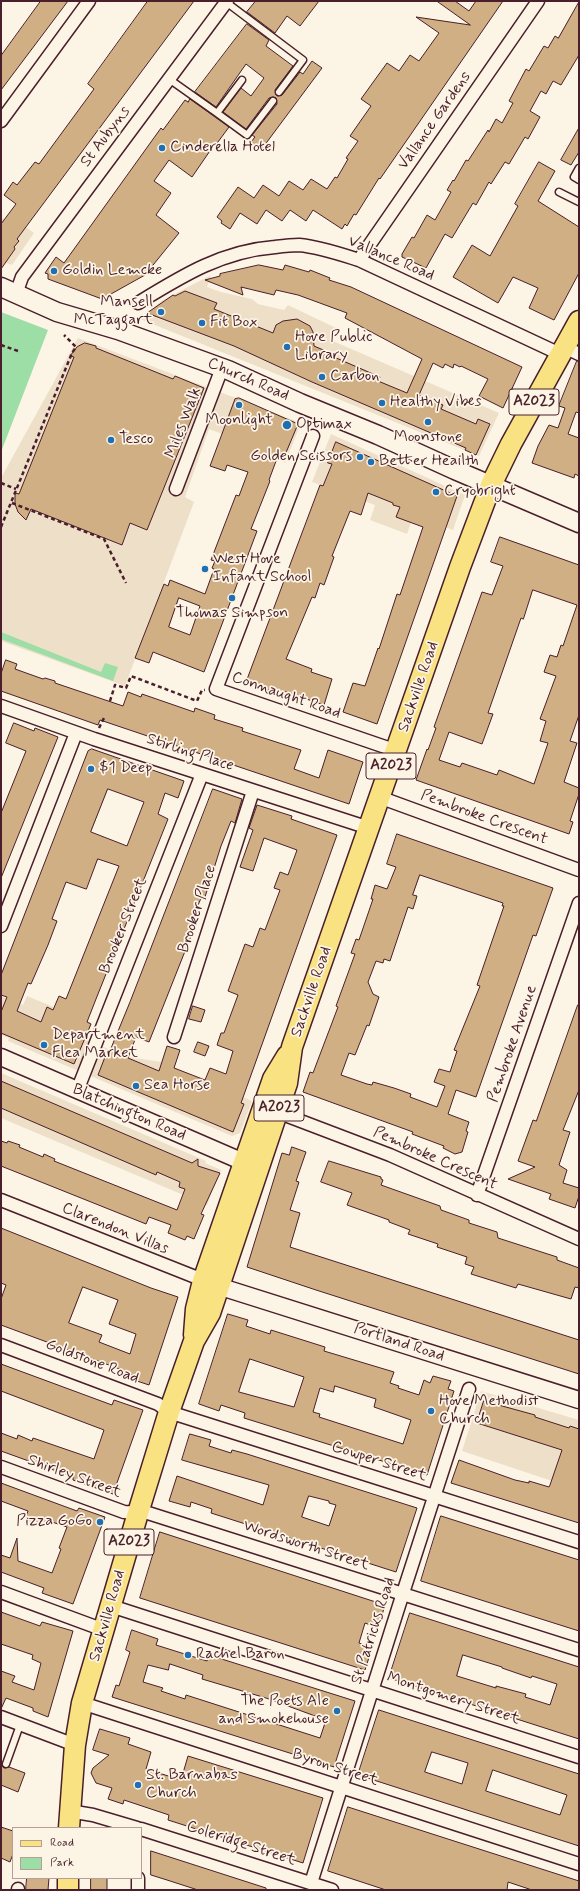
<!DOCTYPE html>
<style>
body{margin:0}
#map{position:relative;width:580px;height:1891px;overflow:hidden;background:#fcf5e5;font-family:Mynerve,sans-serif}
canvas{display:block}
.frame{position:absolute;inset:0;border:2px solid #4a1f2b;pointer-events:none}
.legend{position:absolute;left:12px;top:1827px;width:130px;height:52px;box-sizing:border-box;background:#fcf5e5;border:1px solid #b59f9b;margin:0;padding:5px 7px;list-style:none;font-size:12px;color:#4a1f2b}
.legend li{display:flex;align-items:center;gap:8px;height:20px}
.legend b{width:20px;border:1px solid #b59f9b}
</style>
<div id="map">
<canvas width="580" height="1891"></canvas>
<div class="frame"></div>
<ul class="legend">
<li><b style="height:5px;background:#f8e281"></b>Road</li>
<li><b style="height:11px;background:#9ddda6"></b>Park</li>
</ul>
</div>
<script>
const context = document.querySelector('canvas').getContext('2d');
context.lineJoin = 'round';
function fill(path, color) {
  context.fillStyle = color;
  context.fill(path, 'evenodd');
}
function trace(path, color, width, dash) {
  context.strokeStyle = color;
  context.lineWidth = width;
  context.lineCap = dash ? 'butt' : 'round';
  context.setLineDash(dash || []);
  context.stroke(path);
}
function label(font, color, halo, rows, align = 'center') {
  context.font = font + ' Mynerve,sans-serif';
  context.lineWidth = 3.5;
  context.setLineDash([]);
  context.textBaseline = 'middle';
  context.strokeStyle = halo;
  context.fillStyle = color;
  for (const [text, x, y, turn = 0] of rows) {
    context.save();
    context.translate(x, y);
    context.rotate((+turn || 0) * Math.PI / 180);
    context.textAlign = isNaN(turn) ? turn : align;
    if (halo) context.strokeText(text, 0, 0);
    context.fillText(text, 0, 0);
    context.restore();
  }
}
fill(new Path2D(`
 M1,218L23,225L34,233L12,265L1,261Z
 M211,275L207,287L221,292L252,299L258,304L284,310L288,305L338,329L333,341L499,413L479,456L140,319L163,300Z
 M78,338L301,423L285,463L266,451L209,429L185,497L194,502L125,686L1,641V478Z
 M331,434L465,495L453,530L413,516L407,534L370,520L375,505L312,482Z
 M1,996L23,1005L27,996L92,1023L86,1040L129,1057L162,1062L252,1101L240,1133L232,1136L8,1041L9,1038L1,1035Z
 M1,1073L206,1161L205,1163L221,1170L207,1205L1,1118Z
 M481,1391L579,1420V1490L462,1451Z`), '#eee0c8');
fill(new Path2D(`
 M1,312L48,330L1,452Z
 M1,632L101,672L105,663L118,667L113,681L1,639Z`), '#9ddda6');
const building = new Path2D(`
 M41,1H68L1,90V56Z
 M148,1H194L17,239L19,241L14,247L15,249L1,269V224L16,204L4,195L13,182L17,185L35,162L39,164L94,89L88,84Z
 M256,1H319L300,26L287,16L275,33L247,12Z
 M437,1H455L469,11L476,1H503L380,179L379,178L356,215L354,214L347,226L345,224L342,229L313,210L306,221L290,210L282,221L266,210L257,224L240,213L230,229L221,223L222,221L217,217L238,187L254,198L263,185L279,196L289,181L303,190L311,179L327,189L335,177L337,178L348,159L346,158L358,141L350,136L371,106L361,99L387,63L399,71L410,55L419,61L439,33L416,17L470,25Z
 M579,2V55L561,85L553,81L546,94L541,91L530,111L540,117L528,139L525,137L509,164L505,162L491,184L489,182L476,205L473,203L452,238L445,234L426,268L402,257V254L412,237L414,238L427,215L435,220L451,192L447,190L453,180L454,181L466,160L468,161L488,130L489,132L496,119L502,123L513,103L509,101L526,69L529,71L544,46L548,48L555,36L558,38Z
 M247,24L269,40L266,46L293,66L275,90L277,96L282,95L300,72L303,74L312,61L322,68L261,150L251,142L255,137L252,135L277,104L276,98L273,97L269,98L246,129L223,112L241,88L251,96L264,78L246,64L216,107L195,92Z
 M190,99L229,127L215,146L214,145L192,177L169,160L154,181L171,193L156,215L179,233L145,275L102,299L48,279V274L45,273L56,257L64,263L161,128L163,130L185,100L188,102Z
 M579,128V152L571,165L561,160Z
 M539,162L555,171L538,201L579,227V273L554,320L529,308L538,288L513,277L498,303L453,277L472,245L490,256L518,206L515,204Z
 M259,265L283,270L285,265L309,272L310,270L330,278L329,280L351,287L522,367L503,408L479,396L488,379L461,366L460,367L454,364L453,368L445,364L443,368L433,363L419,395L443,405L441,409L476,424L478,419L490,424L476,455L465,450L466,448L312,382L234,346L147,313L173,295L175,296L185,291L217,303L214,309L273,333L276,325L283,321L297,319L310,326L313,332L314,346L328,352L327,354L380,377L378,381L407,393L422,359L345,318L347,313L298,295L276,290L274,295L241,287L243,295L205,280L220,276V274Z
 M85,343L96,346V348L173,379L175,376L204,388L147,530L130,523L122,545L31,509L26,520L18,512L15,504V493L19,494L74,357L70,356L77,347Z
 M577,361H579V413L576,412L568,434L579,438V476L575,474L574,478L532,463L538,446L549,425L558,428L565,408L559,406Z
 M239,398L298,424L285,455L279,453L269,480L270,481L251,529L257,531L204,672L153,652L149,663L135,658L164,584L168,586L170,580L205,594L214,569L212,568L215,561L211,560L236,495L239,496L248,472L227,465L225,471L210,466L235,399ZM179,598L200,606L190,635L169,627Z
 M336,442L457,496L377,724L343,712L353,683L365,686L378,648L379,649L397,594L400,595L423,527L396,517L400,507L393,505V503L368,493L361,515L350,511L332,556L334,557L324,585L320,583L315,598L312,597L286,659L312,669L311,672L332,679L324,705L283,691L282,695L246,682L320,485L323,486L332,464L328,463Z
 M500,537L579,565V715L570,741L577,743L564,782L579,788V794L570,821L573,822L569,834L416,780L427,749L428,750L436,728L434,727L482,592L492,595L503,566L491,562ZM533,590L577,605L563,646L561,645L557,657L550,655L544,672L556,676L540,719L546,721L540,741L548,743L534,784L499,770L497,775L462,763L460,767L439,760L449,732L482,744L493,714L488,713L521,618L523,619Z
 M6,660L17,664L15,669L43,679L45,678L55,681V683L123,706L128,692L141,697L142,694L194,712L195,708L215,715L214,719L243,728L242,731L301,750L294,769L319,778L328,750L363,762L349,804L100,720L98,725L1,691V674Z
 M14,723L34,731L35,728L58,737L1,878V813L26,751L6,743Z
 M92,749L184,781L178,798L165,793L158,814L168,819L96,999L87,1022L91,1024L74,1064L1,1033V1012L7,997L1,995V975L88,751ZM108,789L144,802L127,846L91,832ZM98,859L119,866L66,999L59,996L53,1010L47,1007L41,1022L17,1011L28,983L31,984L48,945L57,921L52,919L66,882L86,889Z
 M213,789L242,799L235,823L231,821L221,846L205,897L202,896L195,912L189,929L193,931L149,1042L136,1037L128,1058L159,1071L167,1046L180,1050L174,1068L205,1080L210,1068L226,1074L233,1051L217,1045L221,1033H224L238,995L228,991L245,944L253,947L260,928L265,930L280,890L274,888L280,872L288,875L297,850L264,838L253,871L240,867L253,830L249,828L257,805L292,816L291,819L337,835L241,1103L244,1104L233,1132L98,1075L105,1057L107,1058L130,1002Z
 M397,834L553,888L536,936L533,935L476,1097L456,1090L448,1114L469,1122L466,1131L468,1132L462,1152L455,1154L443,1148L444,1146L412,1134L413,1132L303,1092L310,1072L313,1073L316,1065L338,1007L336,1006L355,954L351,953L356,939L359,940L373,899H371L375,885L387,889L396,867L387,864ZM420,875L503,903L502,906H504L477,985L480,986L454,1050L457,1051L450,1072L439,1069L434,1082L445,1086L437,1107L410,1097L411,1094L394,1088L373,1082L372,1085L367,1084L341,1075L349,1053L355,1055L367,1025L369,1026L379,997L373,994L368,982L376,961L383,963L384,959L390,961L408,907L413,909L417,896L413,895Z
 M578,1005H579V1090L563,1130L570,1132L559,1165L567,1170L563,1183L579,1188V1196L575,1208L549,1199L551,1194L508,1179L535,1167L518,1161L533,1120L536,1121Z
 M193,1006L205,1010L201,1022L189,1019Z
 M198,1042L209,1046L205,1056L194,1052Z
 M1,1081L192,1163L198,1159V1166L220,1173L201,1214L204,1215L194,1239L187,1236L185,1240L168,1233L171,1225L149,1217L146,1224L1,1166V1141L7,1143L8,1141L20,1145L19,1147L43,1157L44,1154L55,1159L54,1161L177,1210L185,1189L179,1187L180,1182L157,1172L156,1175L1,1108Z
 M292,1147L306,1152L296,1181L299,1182L290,1210L300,1213L290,1247L579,1340V1374L316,1290L247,1267L282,1153L289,1155Z
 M329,1161L381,1177V1179L383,1180L381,1185L440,1206L441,1210L469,1220V1223L497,1232L498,1238L557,1257V1260L579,1268V1288L575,1287L571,1299L518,1284L516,1288L471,1274L474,1267L465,1264L467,1257L437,1247L438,1244L408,1234L410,1230L389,1222V1220L347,1205L352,1193L321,1182Z
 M1,1228L151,1288L178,1297L149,1385L131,1379L132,1375L124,1372L125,1371L1,1325V1299L6,1285L1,1283ZM83,1287L118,1300L109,1324L136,1334L130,1354L99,1342L102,1335L69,1323Z
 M228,1314L248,1320L246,1326L270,1334L271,1330L325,1347L324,1351L394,1372L390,1383L399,1386L398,1388L419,1395L424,1380L430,1383L433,1376L451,1381L448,1389L454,1391L427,1475L244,1418L245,1413L221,1405L219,1411L199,1404ZM250,1359L304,1377L294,1407L239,1392ZM335,1386L376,1399L374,1407L411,1420L403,1444L319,1417L320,1414L313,1412L320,1388L333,1392Z
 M1,1364L112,1405L114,1400L143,1410L113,1494L73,1480V1477L1,1451V1433L17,1439L18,1435L32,1441L33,1438L94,1459L104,1430L1,1391Z
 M484,1401L535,1415V1417L569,1428L570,1426L579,1429V1523L451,1483L459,1460L515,1480L529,1483V1481L549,1487L550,1485L562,1450L477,1423Z
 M190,1434L211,1440L209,1446L231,1453L232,1450L247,1454L417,1508L396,1572L211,1513L212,1509L191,1502L190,1507L169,1501L177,1476L263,1505L269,1485L182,1460ZM309,1496L329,1501V1503L336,1505L329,1526L302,1517Z
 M1,1483L77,1511L79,1508L105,1517L73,1604L42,1593L44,1588L1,1572V1555L10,1558L17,1538L18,1561L52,1573L61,1549L59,1548L67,1527L46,1520L44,1526L25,1519L28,1511L1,1501Z
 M441,1516L579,1560V1631L421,1581Z
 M160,1532L385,1605L379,1625L374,1624L373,1626L365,1623L359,1643L372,1648L365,1670L140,1598Z
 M1,1612L40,1626L42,1622L73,1631L48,1717L33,1711V1708L6,1698L1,1709V1671L15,1676L12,1682L34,1690L41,1663L32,1659L33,1655L1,1644Z
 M410,1613L579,1667V1739L389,1678ZM463,1655L502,1667V1668L531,1678L532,1676L557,1684L550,1705L525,1697L526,1694L496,1686V1688L457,1676Z
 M132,1630L158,1639L156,1645L207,1661L209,1655L355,1701L334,1767L112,1697L116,1685L119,1686L130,1652L126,1650ZM170,1664L203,1675L202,1679L266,1698L326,1720L320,1738L186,1695L185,1699L161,1691L163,1688L143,1682L148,1665L168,1670Z
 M379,1710L579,1774V1846L358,1775ZM432,1752L468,1763L462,1784L425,1772ZM493,1770L567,1795L560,1815L486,1791Z
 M100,1729L130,1738L128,1744L151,1752L146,1769L181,1780L188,1756L323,1798L303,1863L168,1820L169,1815L124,1800L123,1804L108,1799L112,1788L96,1783L91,1773L93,1768L109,1755L93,1750Z
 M1,1764L4,1768L9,1767L25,1773L18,1792L1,1785Z
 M348,1807L579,1881V1890H532L508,1882L507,1890H386L328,1871Z
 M1,1827L13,1831V1854L10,1862L1,1858Z
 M151,1851L266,1888V1890H198L167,1880L151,1875Z
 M27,1878H49L48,1890H26Z
 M91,1878H107V1890H91Z`);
fill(building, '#cfaf83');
trace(building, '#4a1f2b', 1);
const service = new Path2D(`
 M226,2L303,60L279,92
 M169,79L217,113L242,80
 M217,113L247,135L273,101
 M579,168L574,177L579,180
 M559,192L579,202
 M6,1764L20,1725`);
const minor = new Path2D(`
 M1,121L89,1
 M359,260L538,1
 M16,294L22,277L227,1
 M138,303C182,276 222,251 275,247C283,246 292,245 299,245C320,247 340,254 359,260L560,354
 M564,347L579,354
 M313,436L216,689L397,751
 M176,489L222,368
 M1,706L94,739L369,828
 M379,797L579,870
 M1,926L76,733
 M174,1037L253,791
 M77,1091L202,774
 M277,1112L390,1155L579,1239
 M477,1195L579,903
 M1,1200L208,1282
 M1,1345L158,1404L169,1412L579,1542
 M1,1467L124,1512L148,1513L579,1650
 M1,1592L104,1630
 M111,1606L579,1757
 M82,1703L579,1864
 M1,1717L75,1745
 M69,1811L93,1815L137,1828
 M141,1829L332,1890
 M311,1883L403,1593L469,1389
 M18,1890V1889
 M138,1890V1878`);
const tertiary = new Path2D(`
 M1,1057L255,1167
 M218,1286L579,1400`);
const secondary = new Path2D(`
 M1,287L57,312L118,330L228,370L300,403L378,435L455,470L579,523`);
const primary = new Path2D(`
 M194,1335L196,1309L203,1281L273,1079L287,1056
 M69,1828L75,1745L82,1703L138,1513L169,1412L194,1341L210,1313L287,1083L292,1047L460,567L491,485L511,444L579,321
 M68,1890V1878`);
trace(service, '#4a1f2b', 9);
trace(minor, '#4a1f2b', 15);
trace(tertiary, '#4a1f2b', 19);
trace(secondary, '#4a1f2b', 21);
trace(primary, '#4a1f2b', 23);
trace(new Path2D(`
 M1,345L18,351
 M1,483L16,489
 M12,503L104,539L126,583
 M1,527L72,353L76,347L64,335
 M110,701L115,685L126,688L131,676L197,701L202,690H205
 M99,728L105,716`), '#4a1f2b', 2.5, [4, 3]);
trace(service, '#fcf5e5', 6);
trace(minor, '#fcf5e5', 12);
trace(tertiary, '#fcf5e5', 16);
trace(secondary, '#fcf5e5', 18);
trace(primary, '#f8e281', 20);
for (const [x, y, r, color] of [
 [162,148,4,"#1f6fb2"],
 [54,271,4,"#1f6fb2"],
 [161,312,4,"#1f6fb2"],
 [202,323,4,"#1f6fb2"],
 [287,347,4,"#1f6fb2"],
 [322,377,4,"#1f6fb2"],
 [382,403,4,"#1f6fb2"],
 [239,405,4,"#1f6fb2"],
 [428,422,4,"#1f6fb2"],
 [287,425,5,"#1f6fb2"],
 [111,440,4,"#1f6fb2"],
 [360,457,4,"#1f6fb2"],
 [371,462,4,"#1f6fb2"],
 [436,492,4,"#1f6fb2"],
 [205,569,4,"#1f6fb2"],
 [232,598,4,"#1f6fb2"],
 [91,769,4,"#1f6fb2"],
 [44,1045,4,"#1f6fb2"],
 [136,1086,4,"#1f6fb2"],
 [431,1411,4,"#1f6fb2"],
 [100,1522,4,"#1f6fb2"],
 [188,1655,4,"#1f6fb2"],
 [337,1711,4,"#1f6fb2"],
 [138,1785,4,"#1f6fb2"]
]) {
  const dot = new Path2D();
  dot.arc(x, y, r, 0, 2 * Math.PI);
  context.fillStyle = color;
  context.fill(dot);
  trace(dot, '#fcf5e5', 1.5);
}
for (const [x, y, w] of [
 [534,402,50],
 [391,766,50],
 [279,1108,50],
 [129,1542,50]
]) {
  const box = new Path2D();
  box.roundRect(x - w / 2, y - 13, w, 26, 3);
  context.fillStyle = '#fcf5e5';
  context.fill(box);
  trace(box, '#4a1f2b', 1);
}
label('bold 15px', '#4a1f2b', null, [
 ["A2023",534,402],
 ["A2023",391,766],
 ["A2023",279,1108],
 ["A2023",129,1542]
]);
label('16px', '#4a1f2b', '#fcf5e5', [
 ["Vallance Gardens",435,121,-55],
 ["St Aubyns",106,137,-53],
 ["Vallance Road",391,259,23],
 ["Church Road",248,380,23],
 ["Miles Walk",184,423,-69],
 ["Sackville Road",419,687,-71],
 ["Connaught Road",286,696,19],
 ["Stirling Place",190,753,18],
 ["Pembroke Crescent",484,818,20],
 ["Brooker Place",198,909,-72],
 ["Brooker Street",124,926,-68],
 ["Sackville Road",312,992,-71],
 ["Pembroke Avenue",513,1044,-71],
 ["Blatchington Road",129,1113,23],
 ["Pembroke Crescent",435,1159,24],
 ["Clarendon Villas",115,1229,22],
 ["Portland Road",399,1343,18],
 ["Goldstone Road",92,1362,21],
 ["Cowper Street",379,1462,18],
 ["Shirley Street",74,1477,20],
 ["Wordsworth Street",306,1546,18],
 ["Sackville Road",108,1616,-74],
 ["St Patricks Road",374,1631,-72],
 ["Montgomery Street",453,1699,18],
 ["Byron Street",335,1768,18],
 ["Coleridge Street",241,1844,18]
]);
label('16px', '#4a1f2b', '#fcf5e5', [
 ["Cinderella Hotel",170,148],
 ["Goldin Lemcke",62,271],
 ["Mansell",153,303,"right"],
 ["McTaggart",153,321,"right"],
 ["Fit Box",210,323],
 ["Hove Public",295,338],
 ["Library",295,356],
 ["Carbon",330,377],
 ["Healthy Vibes",390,403],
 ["Moonlight",239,421,"center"],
 ["Optimax",296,425],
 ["Moonstone",428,438,"center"],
 ["Tesco",119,440],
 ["Golden Scissors",352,457,"right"],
 ["Better Heailth",379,462],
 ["Cryobright",444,492],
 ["West Hove",213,560],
 ["Infant School",213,578],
 ["Thomas Simpson",232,614,"center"],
 ["$1 Deep",99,769],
 ["Department",52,1036],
 ["Flea Market",52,1054],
 ["Sea Horse",144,1086],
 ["Hove Methodist",439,1402],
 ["Church",439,1420],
 ["Pizza GoGo",92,1522,"right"],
 ["Rachel Baron",196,1655],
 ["The Poets Ale",329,1702,"right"],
 ["and Smokehouse",329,1720,"right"],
 ["St. Barnabas",146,1776],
 ["Church",146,1794]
], 'left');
</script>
